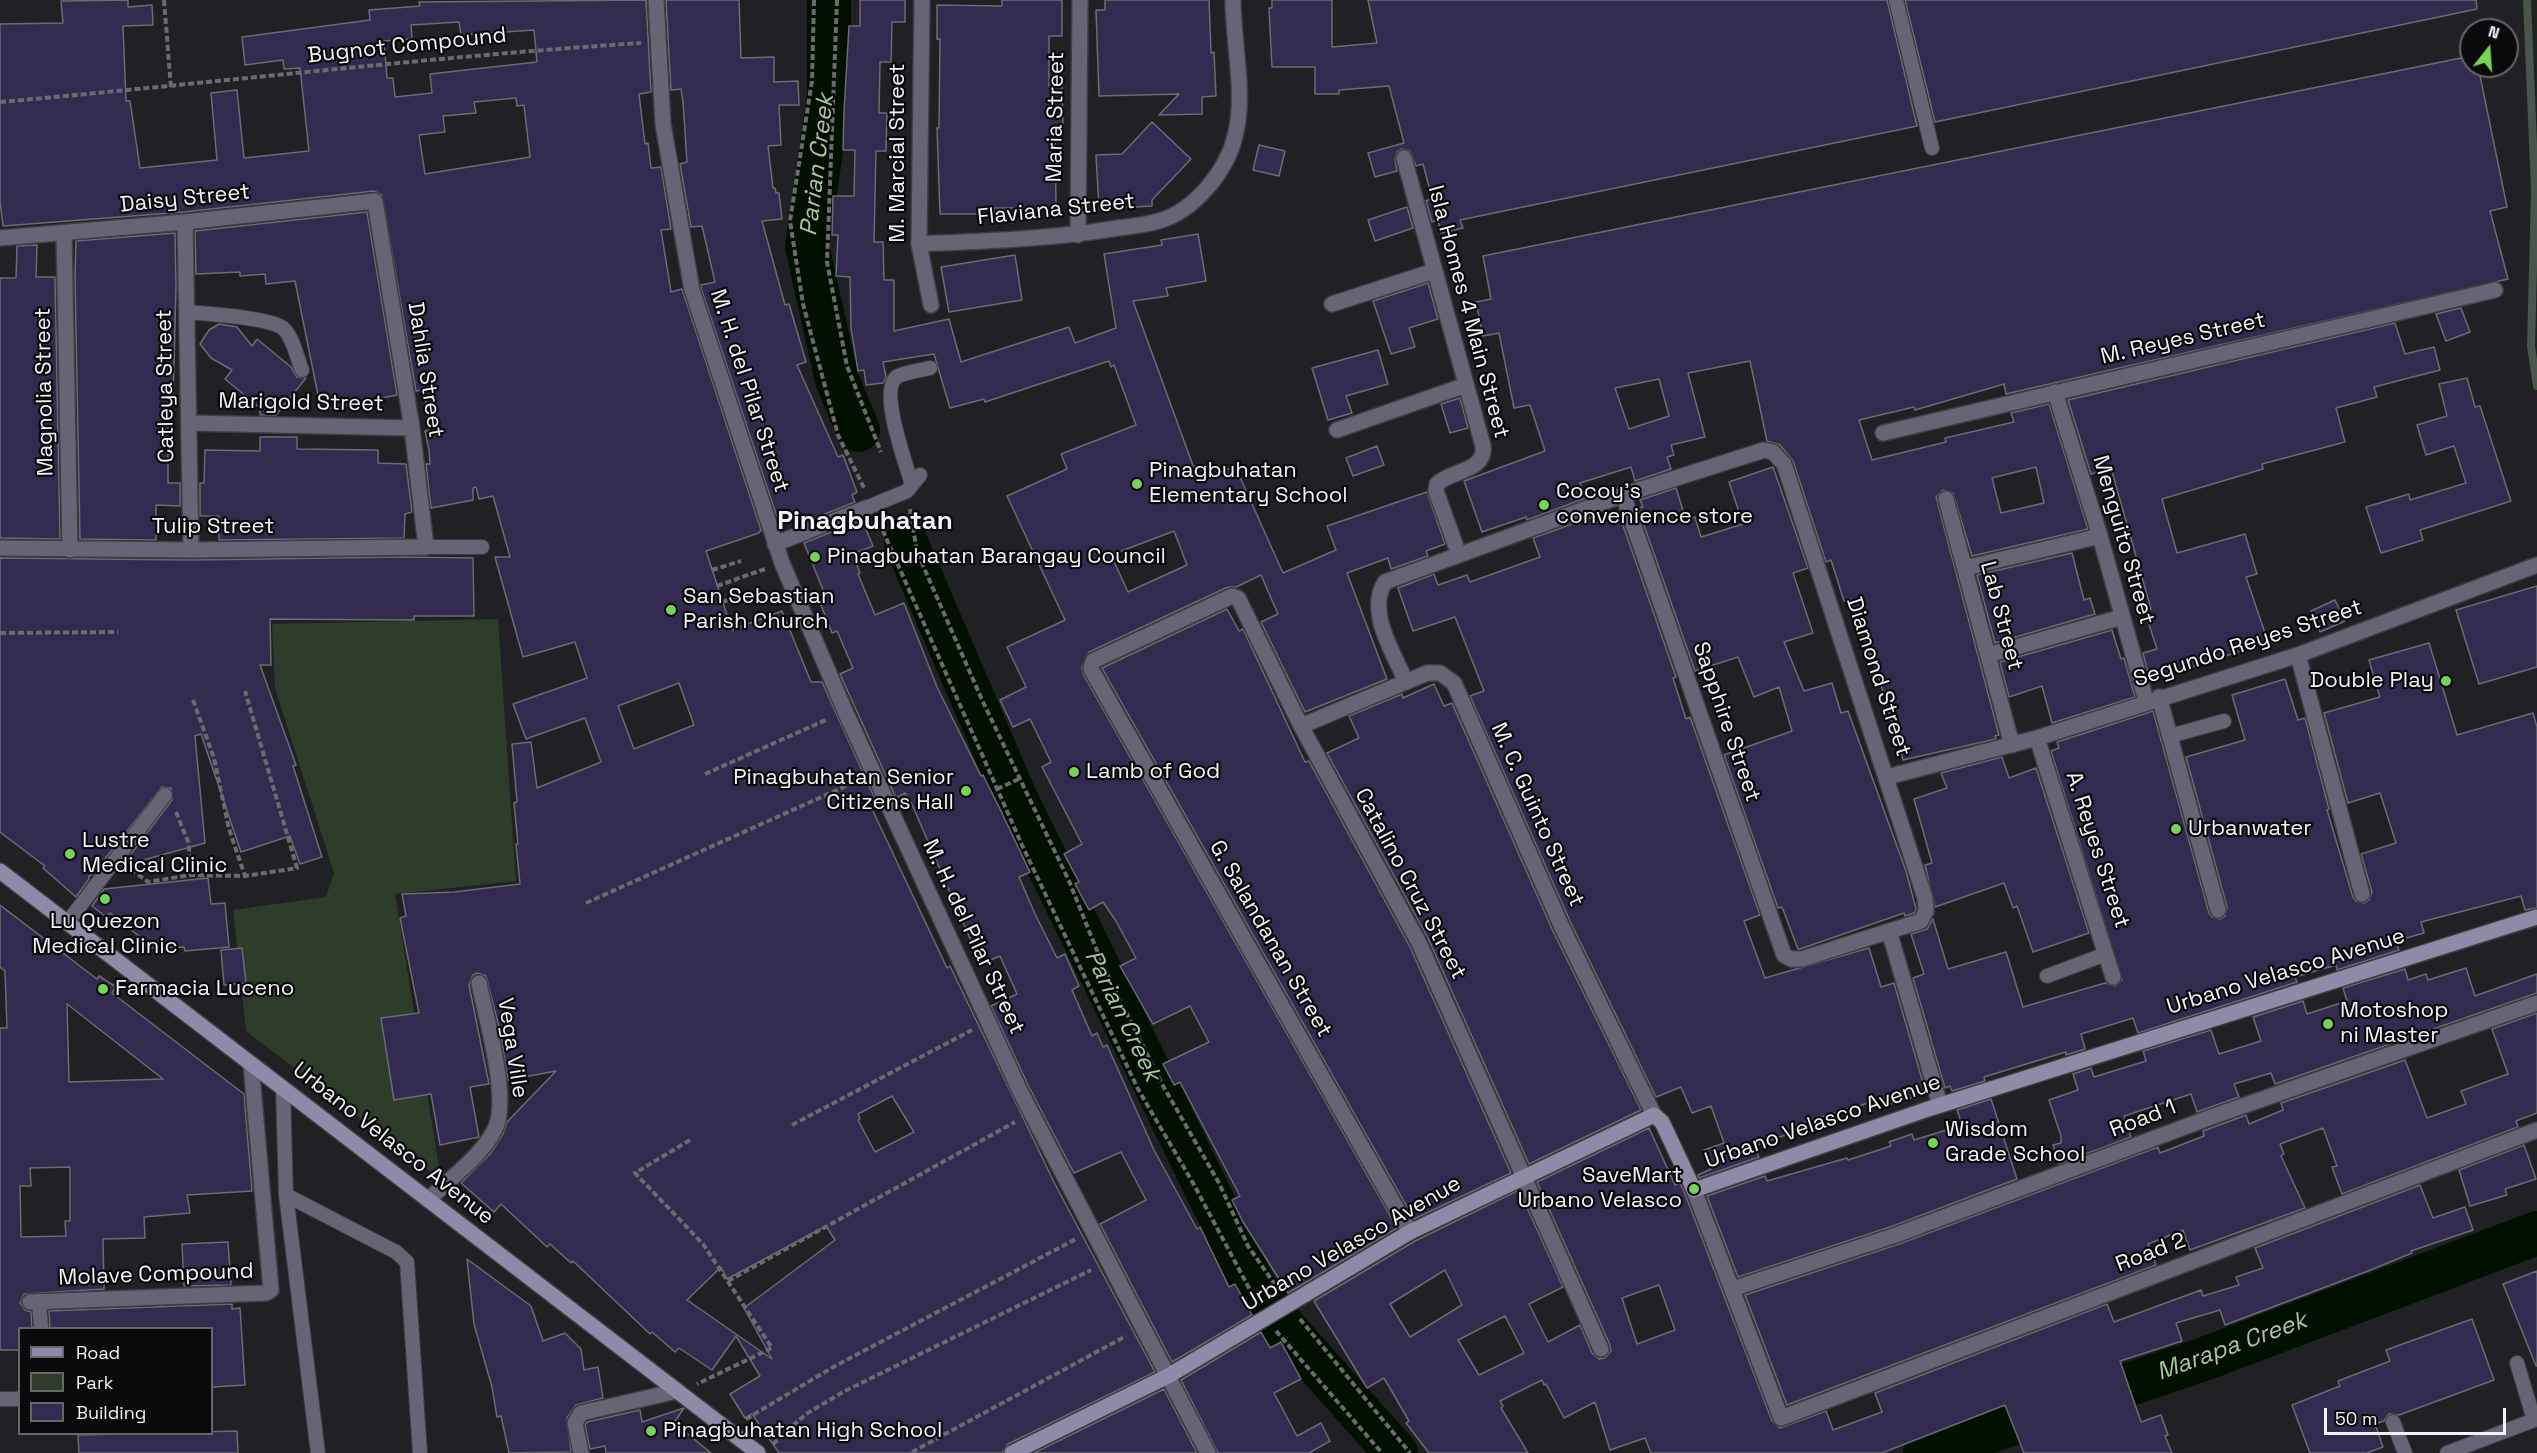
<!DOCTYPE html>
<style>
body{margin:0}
#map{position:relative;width:2537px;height:1453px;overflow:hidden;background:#212025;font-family:"Space Grotesk",sans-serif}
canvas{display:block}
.legend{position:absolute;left:18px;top:1327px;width:195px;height:108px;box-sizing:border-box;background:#0a0a0c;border:2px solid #67676a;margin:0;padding:8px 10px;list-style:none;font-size:18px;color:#f3f2f6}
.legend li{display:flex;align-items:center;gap:12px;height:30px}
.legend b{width:30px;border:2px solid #67676a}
.north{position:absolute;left:2459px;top:18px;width:60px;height:60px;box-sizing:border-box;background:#0a0a0c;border:2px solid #67676a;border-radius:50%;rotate:17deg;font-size:16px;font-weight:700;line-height:24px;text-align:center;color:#f3f2f6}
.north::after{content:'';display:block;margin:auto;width:21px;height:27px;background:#75d25b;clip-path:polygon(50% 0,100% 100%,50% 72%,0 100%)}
.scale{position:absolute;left:2324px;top:1408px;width:182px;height:27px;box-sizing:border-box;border:3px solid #f3f2f6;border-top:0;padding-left:8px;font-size:18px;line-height:21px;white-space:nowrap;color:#f3f2f6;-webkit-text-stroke:4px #0a0a0c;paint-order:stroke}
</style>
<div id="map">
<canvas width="2537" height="1453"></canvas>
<ul class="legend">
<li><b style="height:8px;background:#8f8aa7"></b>Road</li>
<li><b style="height:16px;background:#2d3d29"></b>Park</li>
<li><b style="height:16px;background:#332b4f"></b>Building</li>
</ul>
<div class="north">N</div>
<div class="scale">50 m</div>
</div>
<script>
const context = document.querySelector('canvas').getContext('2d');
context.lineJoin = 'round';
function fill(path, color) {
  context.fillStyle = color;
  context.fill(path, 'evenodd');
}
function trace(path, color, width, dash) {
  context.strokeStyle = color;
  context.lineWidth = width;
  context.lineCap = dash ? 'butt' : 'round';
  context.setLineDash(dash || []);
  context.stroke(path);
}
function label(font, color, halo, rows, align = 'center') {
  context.font = font + ' "Space Grotesk",sans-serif';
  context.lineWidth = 4.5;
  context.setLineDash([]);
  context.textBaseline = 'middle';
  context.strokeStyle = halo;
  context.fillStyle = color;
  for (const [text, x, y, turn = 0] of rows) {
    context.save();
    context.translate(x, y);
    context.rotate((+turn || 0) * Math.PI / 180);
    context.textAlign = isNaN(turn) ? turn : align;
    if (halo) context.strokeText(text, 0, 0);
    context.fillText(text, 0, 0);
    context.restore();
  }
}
fill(new Path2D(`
 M498,619L516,881L395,894L441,1180L246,1031L233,910L326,897L334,873L275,688L272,624Z`), '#2d3d29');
trace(new Path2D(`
 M2527,0L2535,191L2531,346L2537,386`), '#49544a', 8);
trace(new Path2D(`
 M829,0V96L807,246L837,380L858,430
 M906,543L1015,797L1254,1286L1285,1328L1396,1453
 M1925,1453L2204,1359L2537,1233`), '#010', 44);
const building = new Path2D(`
 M128,0V7L152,5L153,25L123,26L126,101H130L140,168L217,160L211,93L237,90L244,158L309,151L300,68L284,69L283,60L245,65L242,37L370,20L369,10L420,6L419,2L646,0L651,92L639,94L645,144L648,143L651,168L661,167L671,229L661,230L671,292L682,289L761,530L759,533L706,551L732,630L782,611L811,682H822L878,806L872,809L947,968L950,966L1055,1184L1155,1372L1008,1444L1002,1453H779L752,1414L745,1418L730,1394L760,1376L736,1336L712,1370L679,1348L675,1352L652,1332L650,1334L573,1261L571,1263L550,1244L547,1247L501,1204L494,1212L461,1183L490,1154L503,1134L507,1122L556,1071L508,1080L501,1035L486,976L477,973L473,975L469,985L489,1084L470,1087L479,1137L440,1145L431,1094L394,1100L381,1018L419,1013L400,918L406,916L402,894L454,892L520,884L516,844H518L514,803L517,802L512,744L531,742L537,788L601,762L585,718L526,739L513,704L587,678L575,642L523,657L495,557H510L493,496L479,499L476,487L473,488V500L431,508L426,464H430L429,450L425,431L430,430L424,390L416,391L382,195L374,191L184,212L3,226L0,201V24L63,23L61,1ZM459,22L461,35L534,30L537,62L430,74L432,93L395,97L393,78H387L384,41L412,39L411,25ZM516,98L517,106L524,105L530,157L425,174L419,135L445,132L443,116L476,113L474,102ZM679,683L694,725L634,749L618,706ZM892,1096L914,1132L875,1152L858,1120L860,1119L858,1114ZM826,1226L835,1240L744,1308L772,1359L687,1300L721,1267L727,1279Z
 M666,0H739L741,58L774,57V82L798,81L799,105H779L781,145L768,146L773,188H775L776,193H779L782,219L762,221L785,305L789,304L806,362L797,365L838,457L843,455L857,492L852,495L855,502L797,525L793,517L779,523L701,288V285L715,282L702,226L691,227L680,164L687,162L683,102L681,89L671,90Z
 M860,0H905V22H892L891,62H880L879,113H887L886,151H876L874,242H883L884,280H894V331L949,319L961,362L1069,327L1075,343L1116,328L1104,254L1162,245L1161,240L1198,234L1206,281L1166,288L1168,296L1133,301L1199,482L1235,466L1283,573L1336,550L1327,526L1427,492L1445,544L1426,551L1428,556L1391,569L1388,558L1347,573L1387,679L1305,712L1261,622L1278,614L1261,575L1236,587H1228L1089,652L1082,667L1083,674L1397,1228L1288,1293L1243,1222L1232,1200L1240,1196L1180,1082L1174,1085L1163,1064L1209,1042L1190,1006L1153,1024L1120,966L1136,958L1116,921L1103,902L1089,910L1075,884L1079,882L1064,854L1082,844L1042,767L1051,762L1030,719L1013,727L1000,700L1026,687L1007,647L1065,620L1007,496L1067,469L1061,454L1136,425L1114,365L1111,367L1109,361L985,402L984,399L950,408L934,354L883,362L886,377L883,383L866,385L864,370L858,371L851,328L850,277L836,276L838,235H832L833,196H854L855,150H843L844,112L849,26H860ZM1174,531L1187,565L1128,592L1111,555Z
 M1002,0H1062V36H1049V86H1062L1063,126H1055L1056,208H994V214H940L937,128H939L940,39H937V5L1002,6Z
 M1105,0H1209L1211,53L1214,52L1216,96L1202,97V114L1159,115L1179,94L1099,96L1096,10H1105Z
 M1272,0H1332V47L1377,43L1368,0H1887L1917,126L1460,220L1463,228L1441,233L1438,220L1432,222L1426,201L1432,198L1423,164L1416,166L1410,151L1402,149L1397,152L1395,160L1397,171L1375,177L1368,153L1404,143L1389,86L1339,90V94H1315V67H1272L1269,8H1272Z
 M1905,0H2476L2477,9L1935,122Z
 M2471,56V66H2478L2507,207L2490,211L2508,279L2006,394L2004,384L1915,410L1914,407L1859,420L1872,460L1946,442L1945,438L2014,422L2011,413L2049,404L2088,529L1972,556L1953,493L1943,490L1936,497L1999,735L1995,736L1996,739L1903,760L1872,654L1869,655L1851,599L1844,601L1831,560L1826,562L1793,461L1780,445L1767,441L1750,361L1688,373L1705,437L1671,445L1674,455L1667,457L1671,469L1635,481L1631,467L1580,483L1586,498L1527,520L1526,517L1482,532L1464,481L1545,451L1530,405L1514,408L1499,333L1483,336L1476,302L1491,299L1483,256ZM1659,379L1669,416L1629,429L1615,388ZM2036,467L2044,503L2001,513L1992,478Z
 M1152,122L1191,159L1152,200V206L1099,209L1096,155L1122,154Z
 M1259,145L1285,151L1279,176L1253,170Z
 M1407,207L1413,228L1375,241L1368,220Z
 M367,212L397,395L321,410L295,281L266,284L265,274L240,276V272L196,274L195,231Z
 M175,233L176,286L173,403H168V483H180V506L156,505V540L80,539L75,277L76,241Z
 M37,245L36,277H55L60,539L0,538V278H16L17,246Z
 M1015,255L1022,300L949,312L941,267Z
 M1428,283L1438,319L1409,328L1415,347L1391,354L1373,301Z
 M2461,308L2470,332L2446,341L2436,314Z
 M2395,323L2405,354L2434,347L2440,370L2374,387L2377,397L2336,408L2345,442L2262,464L2263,469L2162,499L2177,553L2245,534L2257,574L2246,577L2268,642L2150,681L2143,653L2157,649L2145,612L2151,609L2111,468L2091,474L2068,400Z
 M219,324L237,327L252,346L257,339L291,367L297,377L306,378L276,415H260V408L225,379L232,370L211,358L200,344L209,330Z
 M1378,350L1388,384L1346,396L1352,413L1328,420L1312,368Z
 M2467,378L2475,407L2480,406L2511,501L2420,530L2423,540L2381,553L2366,507L2409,494L2410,500L2466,483L2454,446L2426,455L2417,425L2447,416L2439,384Z
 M1460,398L1468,428L1450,433L1441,404Z
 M260,437H297V449L378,450V463L406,464L412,512L405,514L404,538L219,540V516H200V483H204L205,450L260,451Z
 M1377,446L1384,465L1353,476L1346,458Z
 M1773,467L1808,568L1793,573L1813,633L1784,642L1804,691L1832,683L1841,713L1848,711L1906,871L1916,909L1914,913L1905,916L1904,913L1800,949H1798L1782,907L1778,908L1724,755L1792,731L1779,687L1754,697L1738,657L1695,671L1638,508L1643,507L1640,500L1676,488L1686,520L1695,517L1701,537L1743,524L1729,482Z
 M1619,514L1676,677L1673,678L1686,719L1690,717L1760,915L1744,921L1765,978L1869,948L1881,987L1894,983L1926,1093L1887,1105L1885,1098L1795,1125L1797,1131L1754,1146L1759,1157L1699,1178L1698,1175L1711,1169L1704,1150L1724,1143L1711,1106L1692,1113L1681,1087L1656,1097L1570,921L1470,696L1484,691L1455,617L1413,631L1398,588L1434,574L1438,585L1467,575L1470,582L1540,557L1533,538L1592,517L1594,523Z
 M862,520L873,546L853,554L860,573L858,574L875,615L904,603L937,687L981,776L983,775L999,807L1030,872L1019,877L1035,914L1057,958L1065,954L1079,986L1072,990L1092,1036L1097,1033L1103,1047L1107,1045L1154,1150L1197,1229L1200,1227L1229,1287L1235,1284L1252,1315L1172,1362L1100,1224L1146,1200L1121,1152L1074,1173L1029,1087L991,1006L1017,994L1000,956L981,964L910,800L905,793L896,798L840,674L853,668L837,631L832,633L817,595L824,592L804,543Z
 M2072,553L2084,600L2090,598L2095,614L1995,643L1977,575Z
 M404,557L473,558L474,616H414V620L270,619L271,665H260L296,765L293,766L322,857L300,864L290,836L241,852L201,734L195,736L205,843L122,866L172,800L171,788L162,787L93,874L89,876V879L76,897L43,868L45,866L0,832V558L191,560Z
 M2537,586V667L2479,684L2456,610Z
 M2335,600L2345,621L2320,632L2311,611Z
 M1227,609L1239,631L1243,629L1305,762L1309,761L1410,947L1511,1173L1414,1219L1102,668Z
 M2112,630L2121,659L2124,658L2135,697L2052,723L2042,686L2009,697L2000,662Z
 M2429,643L2457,735L2533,713L2537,727V908L2525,910L2521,896L2421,922L2424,933L2396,941L2399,950L2337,970L2336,965L2295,977L2297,982L2138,1033L2133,1018L2081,1034L2085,1049L2066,1055V1052L2059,1054L1984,1077L1985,1081L1952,1091L1950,1086L1945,1088L1913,978L1924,974L1911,934L1927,929L1933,919L1948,969L2006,952L2023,1007L2105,983L2115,986L2122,980L2051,751L2059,748L2057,742L2153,711L2209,913L2212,917L2220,919L2225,916L2227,907L2186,757L2245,740L2232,695L2285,679L2298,720L2305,718L2329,809L2327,810L2353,897L2356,901L2364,903L2369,900L2372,892L2361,854L2396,843L2380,793L2348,803L2324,713L2380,697L2369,660Z
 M1434,684L1444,706L1452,703L1552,929L1641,1110L1529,1164L1428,938L1327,753L1359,738L1349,716L1402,694L1403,698Z
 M2002,757L2009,778L2036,768L2089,933L2033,952L2017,906L2013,908L2004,883L1935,907L1925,865L1932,863L1914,799L1947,788L1941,773Z
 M208,878L211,904L225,903L229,947L185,951L184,947L148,948L137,940L140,937L110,913L106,917L92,906L104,889Z
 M0,905L97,979L99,976L116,987L112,993L244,1094L252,1191L187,1195L190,1213L144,1217L145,1238L103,1239L104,1289L24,1294L20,1303L25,1310L31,1312L32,1329H20V1350H0V1028H7L5,971L0,967ZM67,1004L163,1079L69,1082ZM70,1167V1221H65L66,1236L21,1237L20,1186H31L30,1168Z
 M242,948L246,983L224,985L221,950Z
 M2466,968L2475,996L2537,974V993L2275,1084L2271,1073L2234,1084L2239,1097L2197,1112L2191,1094L2124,1116L2131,1137L2059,1164L2053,1145L2061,1143V1136L2049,1100L2078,1090L2073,1074L2091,1068L2094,1077L2146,1061L2143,1051L2211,1030L2219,1054L2261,1041L2253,1017L2303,1001L2307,1014L2347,1001L2343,988L2405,969L2408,980L2426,974L2428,980Z
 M2537,1013V1113L2516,1121L2518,1127L2342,1194L2332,1167L2337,1166L2323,1128L2280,1144L2284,1154L2281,1156L2305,1208L2190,1250L2183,1230L2148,1244L2156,1265L1787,1405L1745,1295L1899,1244L2158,1147L2160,1153L2204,1136L2203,1131L2246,1115L2249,1124L2283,1110L2281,1103L2405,1060L2427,1118L2466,1104L2461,1091L2508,1074L2492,1029Z
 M1991,1099L2017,1179L1893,1226L1738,1277L1707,1196L1765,1176L1767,1181L1847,1158L1848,1160L1891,1146L1889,1142L1912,1134L1914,1140L1953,1128L1952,1124L1961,1121L1957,1110Z
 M1649,1128L1675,1185L1680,1183L1685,1194L1772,1421L1780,1428L1826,1411L1833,1430L1882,1412L1875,1393L2107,1304L2114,1322L2201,1290L2203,1296L2239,1285L2236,1277L2263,1268L2255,1248L2420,1185L2433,1218L2465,1207L2473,1230L2411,1251L2412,1253L2368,1271L2225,1325L2220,1310L2176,1323L2182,1341L2120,1361L2141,1422L2161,1415L2168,1435L2165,1436L2172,1453H2024L2005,1405L1882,1453H1651L1645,1438L1610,1450L1595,1402L1564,1418L1546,1384L1544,1385L1542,1380L1500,1401L1503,1406L1501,1408L1528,1453H1429L1406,1423L1409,1421L1384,1378L1367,1388L1314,1301L1415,1241L1519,1190L1563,1287L1529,1304L1548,1342L1580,1325L1592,1353L1599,1359L1605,1358L1611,1351L1610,1345L1537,1182ZM1445,1270L1462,1305L1410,1337L1390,1304ZM1659,1285L1675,1330L1637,1344L1622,1298ZM1505,1316L1524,1353L1479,1375L1458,1340Z
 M2524,1145L2536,1179L2505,1189L2507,1195L2470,1206L2459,1170Z
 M228,1242L231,1285L184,1286L182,1244Z
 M467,1259L531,1306L543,1341L565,1333L581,1349L584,1370L598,1367L603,1398L576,1405L567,1418L571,1452L509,1453L501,1416L497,1417L492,1387L474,1324Z
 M2537,1271V1366H2536L2503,1284Z
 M232,1304V1309L240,1308L245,1385L212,1387V1329H50L49,1311Z
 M2472,1319L2494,1380L2399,1415L2389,1414L2384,1421L2375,1424L2383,1447L2367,1453H2310L2292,1405L2340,1386L2338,1381L2390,1361L2386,1350Z
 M1261,1332L1270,1348L1281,1342L1301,1379L1274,1393L1297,1436L1321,1423L1330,1441L1309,1453H1218L1181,1380Z
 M1164,1389L1197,1453H1034Z
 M684,1408L667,1433L678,1426L711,1453H606L605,1446L590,1449L585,1425L587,1422L640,1410L642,1422Z
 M237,1431L238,1453H79L78,1435Z`);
fill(building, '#332b4f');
trace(building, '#6c6b72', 1.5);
const service = new Path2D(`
 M1896,0L1932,148
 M187,312C208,314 268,317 283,328C293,337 297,358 302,370
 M912,485C907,466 877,388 898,376C907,372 921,370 930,368
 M866,508L907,491L920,475
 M426,547H482
 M2170,736L2224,721
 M67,923L165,795
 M2047,976L2106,954
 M283,1089L286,1195L318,1453
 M286,1195L396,1252L407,1262L420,1453
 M39,1301L41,1328
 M2517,1363L2534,1420
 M0,1399H20
 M2393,1422L2405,1453
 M2447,1453L2537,1419`);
const minor = new Path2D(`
 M922,0L919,244L931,305
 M1404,158L1483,446C1486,472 1450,470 1437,484L1436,491L1459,555
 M185,222L191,550
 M64,233L70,550
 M1078,235L1080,0
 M0,238L185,222L375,201L412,428L426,547L191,550L0,548
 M919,244C985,241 1052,239 1118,228C1131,226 1146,225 1159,221C1194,211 1227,171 1235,136C1246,95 1233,43 1233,0
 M1332,304L1434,271
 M2055,392L2100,536L2146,701
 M189,423L412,428
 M1337,430L1466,385
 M1883,433L2495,290
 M1946,499L2012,745
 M775,544L866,508
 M1965,568L2100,536
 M1988,655L2122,617
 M2298,655L2362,894
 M1406,682C1394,653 1366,612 1385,582L1623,495L1764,450L1773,452L1784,464L1925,898L1926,911L1921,921L1802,959H1791L1784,955L1623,495
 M2159,697L2218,910
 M1301,726L1427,673H1440L1454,683L1561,925L1654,1115
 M2037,738L2113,977
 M1887,777L2037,738L2298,655L2537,565
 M1889,931L1940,1105
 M1694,1190L1781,1418L2537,1130
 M428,1200C449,1179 482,1156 495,1129C510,1099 486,1018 479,983
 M1410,1232L1091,669L1093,661L1232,596L1238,598L1301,726L1419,943L1601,1349
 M1732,1289L1896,1235L2214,1116L2537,1003
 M30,1302L266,1293L271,1290L251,1064
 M1168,1376L1208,1453
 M581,1453L575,1423L581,1413L677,1391`);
const tertiary = new Path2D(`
 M656,0L663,124L692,290L782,563L845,711L1020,1091L1168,1376`);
const secondary = new Path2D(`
 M0,871L758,1453
 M1012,1453L1168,1376L1410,1232L1654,1115L1662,1122L1694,1190L1931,1108L2537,917`);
trace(service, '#3e3d42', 16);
trace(minor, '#3e3d42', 18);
trace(tertiary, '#3e3d42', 18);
trace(secondary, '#3e3d42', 18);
trace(new Path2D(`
 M164,0L171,88
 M814,0L812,81L790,221L803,304L838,435L865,490
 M837,0L827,262L847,366L881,452
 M0,102C214,83 427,57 641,43
 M910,509L917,552L983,702L1069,881L1104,968L1162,1084L1219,1183L1248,1246L1278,1289
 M879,522L1022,845L1138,1089L1193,1183L1257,1303
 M712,570L741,561
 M717,586L765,569
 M722,602L752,592
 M0,633L118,632
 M193,700L214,758L229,829L245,876
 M705,774L828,719
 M997,789L1021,778
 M176,812L189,844L190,875
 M131,869L148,882L190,875L245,876L297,868L245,691
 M586,903L857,781
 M792,1125L972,1030
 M690,1140L635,1173L703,1244L772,1348L697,1384
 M728,1281L1015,1122
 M1300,1319L1410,1453
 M1276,1331L1382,1453
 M746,1419L835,1366L1076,1239
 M773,1444L806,1414L843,1392L1091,1270
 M912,1452L1126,1336`), '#6b6a6e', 4, [6, 3]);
trace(service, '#676476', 14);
trace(minor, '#676476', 15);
trace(tertiary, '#676476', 15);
trace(secondary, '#8f8aa7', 15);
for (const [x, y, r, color] of [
 [1137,484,6,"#75d25b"],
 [1544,505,6,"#75d25b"],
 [815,557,6,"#75d25b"],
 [671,610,6,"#75d25b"],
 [2446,681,6,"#75d25b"],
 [1074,772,6,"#75d25b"],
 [966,791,6,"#75d25b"],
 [2176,829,6,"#75d25b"],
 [70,854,6,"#75d25b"],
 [105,899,6,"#75d25b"],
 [103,989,6,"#75d25b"],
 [2328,1024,6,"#75d25b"],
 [1933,1143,6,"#75d25b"],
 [1694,1189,6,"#75d25b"],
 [651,1431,6,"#75d25b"]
]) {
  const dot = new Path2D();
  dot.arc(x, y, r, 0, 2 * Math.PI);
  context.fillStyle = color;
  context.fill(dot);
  trace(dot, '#0a0a0c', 2);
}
label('22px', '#f3f2f6', '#0a0a0c', [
 ["Bugnot Compound",407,46,-6],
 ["Maria Street",1056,117,-89],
 ["M. Marcial Street",898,153,-90],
 ["Daisy Street",185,199,-6],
 ["Flaviana Street",1056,210,-6],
 ["Isla Homes 4 Main Street",1468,312,75],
 ["M. Reyes Street",2183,339,-13],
 ["Dahlia Street",425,370,81],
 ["Catleya Street",166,386,-91],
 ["M. H. del Pilar Street",749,391,72],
 ["Magnolia Street",45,392,-91],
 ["Marigold Street",301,403,1],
 ["Tulip Street",213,527],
 ["Menguito Street",2123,540,74],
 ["Lab Street",2001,616,75],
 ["Segundo Reyes Street",2248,644,-18],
 ["Diamond Street",1878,677,72],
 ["Sapphire Street",1726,722,71],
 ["M. C. Guinto Street",1537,815,66],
 ["A. Reyes Street",2097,850,72],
 ["Catalino Cruz Street",1410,884,62],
 ["M. H. del Pilar Street",973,937,65],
 ["G. Salandanan Street",1270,939,60],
 ["Urbano Velasco Avenue",2286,972,-17],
 ["Vega Ville",512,1048,81],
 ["Road 1",2143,1119,-21],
 ["Urbano Velasco Avenue",1823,1122,-19],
 ["Urbano Velasco Avenue",393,1144,38],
 ["Urbano Velasco Avenue",1352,1244,-30],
 ["Road 2",2151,1253,-21],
 ["Molave Compound",156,1275,-2]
]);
label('22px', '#f3f2f6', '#0a0a0c', [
 ["Pinagbuhatan",1149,471],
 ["Elementary School",1149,496],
 ["Cocoy's",1556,492],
 ["convenience store",1556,517],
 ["Pinagbuhatan Barangay Council",827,557],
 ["San Sebastian",683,597],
 ["Parish Church",683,622],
 ["Double Play",2434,681,"right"],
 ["Lamb of God",1086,772],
 ["Pinagbuhatan Senior",954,778,"right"],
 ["Citizens Hall",954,803,"right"],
 ["Urbanwater",2188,829],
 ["Lustre",82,841],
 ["Medical Clinic",82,866],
 ["Lu Quezon",105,922,"center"],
 ["Medical Clinic",105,947,"center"],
 ["Farmacia Luceno",115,989],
 ["Motoshop",2340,1011],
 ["ni Master",2340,1036],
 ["Wisdom",1945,1130],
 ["Grade School",1945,1155],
 ["SaveMart",1682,1176,"right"],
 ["Urbano Velasco",1682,1201,"right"],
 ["Pinagbuhatan High School",663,1431]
], 'left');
label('italic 24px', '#a0ce94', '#0a0a0c', [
 ["Parian Creek",818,165,-83],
 ["Parian Creek",1122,1016,64],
 ["Marapa Creek",2232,1347,-20]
]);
label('bold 26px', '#f3f2f6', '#0a0a0c', [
 ["Pinagbuhatan",865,522]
]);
</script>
